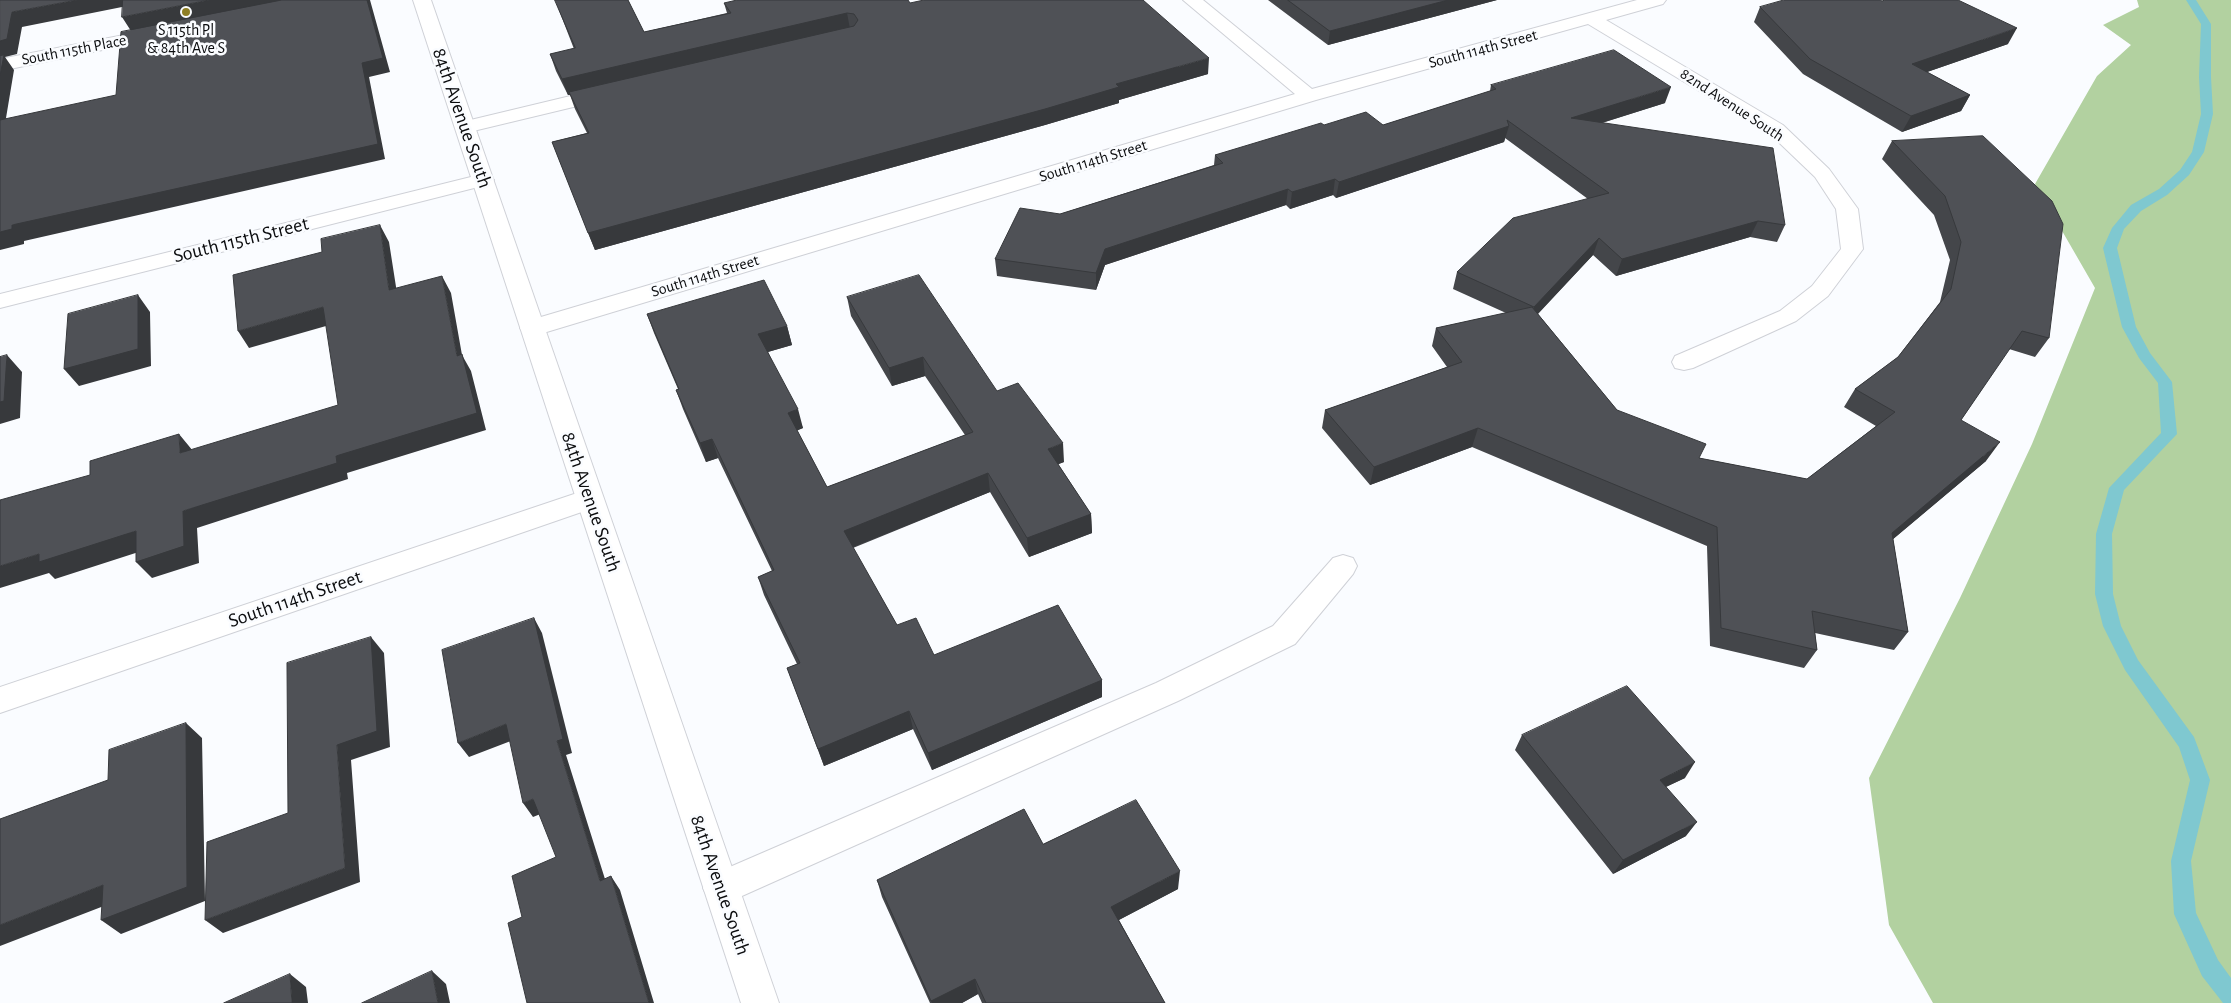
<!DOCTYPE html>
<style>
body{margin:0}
canvas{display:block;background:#fafcff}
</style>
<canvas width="2231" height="1003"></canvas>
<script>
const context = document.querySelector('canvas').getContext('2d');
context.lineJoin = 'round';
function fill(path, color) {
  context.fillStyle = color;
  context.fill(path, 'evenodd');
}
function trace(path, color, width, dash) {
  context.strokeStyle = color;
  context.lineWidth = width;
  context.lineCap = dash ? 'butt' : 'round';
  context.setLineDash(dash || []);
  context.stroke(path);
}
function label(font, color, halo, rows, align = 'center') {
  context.font = font + ' "Alegreya Sans",sans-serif';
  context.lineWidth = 5;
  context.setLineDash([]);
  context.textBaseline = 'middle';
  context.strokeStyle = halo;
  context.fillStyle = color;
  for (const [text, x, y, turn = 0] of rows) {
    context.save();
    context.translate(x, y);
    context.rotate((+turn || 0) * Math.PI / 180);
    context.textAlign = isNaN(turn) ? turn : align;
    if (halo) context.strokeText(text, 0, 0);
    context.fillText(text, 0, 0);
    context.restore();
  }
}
fill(new Path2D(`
 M2137,0H2231V1003H1933L1889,925L1869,778L1960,598L2032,444L2095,288L2035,184L2097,76L2131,45L2103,25L2139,7Z`), '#b2d1a0');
fill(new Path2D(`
 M2186,0H2196L2211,24V77L2213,114L2204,152L2189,175L2167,195L2141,211L2124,229L2117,248L2136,327L2150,353L2172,382L2177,434L2124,490L2112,534L2113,594L2121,626L2138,660L2194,737L2210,780L2191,861L2196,913L2218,960L2231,978V1003H2223L2202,976L2174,914L2171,861L2190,780L2179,747L2125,670L2103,626L2095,594L2096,534L2109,488L2161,433L2158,383L2139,358L2122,327L2103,248L2112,228L2131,205L2159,189L2180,170L2192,152L2201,114L2199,77L2201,24Z`), '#7fc8d0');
const lane = new Path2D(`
 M1343,555L1353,558L1357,566L1353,574L1295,644L1178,701L733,900L721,905L709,900L703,888L709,876L1156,683L1273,626L1333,558Z`);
const street = new Path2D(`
 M1183,0H1203L1312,89L1637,0H1666L1663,4L1606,20L1783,125L1829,169L1858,209L1863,249L1828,296L1796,321L1693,368L1684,370L1675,368L1672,362L1675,356L1780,311L1812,286L1841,249L1836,209L1815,177L1769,133L1588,24L1316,100L540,334L532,336L524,334L520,328L524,322L1295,94Z
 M155,29L161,30L164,34L161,38L0,71V59Z
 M608,87L615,89L618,93L615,97L465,133L458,131L455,127L458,123Z
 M483,174L490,176L494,180L490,184L0,308V294Z
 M589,489L599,492L603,499L599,506L0,713V687Z`);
const secondary = new Path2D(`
 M413,0H431L779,1003H741Z`);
trace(lane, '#cfd1d7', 2);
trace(street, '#cfd1d7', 2);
trace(secondary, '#cfd1d7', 2);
fill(lane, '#fff');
fill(street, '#fff');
fill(secondary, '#fff');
fill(new Path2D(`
 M555,0H628L644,32L727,13L724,3H910L1208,74L1119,100V103L1045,125L595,250L552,142L587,133L575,109L570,95H568L556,71L550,54L574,49Z
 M1268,0H1497L1328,45Z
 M1760,7L2008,44L1927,72L1970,95L1961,111L1902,132L1803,74L1754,22Z
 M1491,85L1665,103L1602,123L1785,225L1777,242L1750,237L1616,276L1593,255L1538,314L1617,410L1699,458L1807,479L1876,426L1844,407L1855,389L1898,357L1940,302L1950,260L1934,215L1882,159L1892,141L1983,136L2049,338L2035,357L2009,349L1961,420L1986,461L1893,539L1908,632L1894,650L1815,633L1817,650L1804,668L1710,646L1707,546L1472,447L1370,485L1322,428L1325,410L1447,367L1432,346L1436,328L1506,313L1453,289L1457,272L1588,199L1505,138L1504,142L1336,198L1333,195L1290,209L1286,205L1105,265L1096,290L997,276L995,259L1060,214L1214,165L1215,155L1324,125H1383L1490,91Z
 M847,297L997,391L1064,462L1058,464L1091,514L1092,533L1029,557L990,492L853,548L897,625L934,655L1102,680V697L932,770L913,729L824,766L787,668L797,664L764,595L758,577L772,571L718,458L706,462L683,409L676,390L678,389L654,333L647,314L787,326L792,345L768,352L803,428L797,430L827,487L965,435L925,376L892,386L851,316Z
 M1522,735L1685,778L1666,787L1686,836L1613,874L1515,750Z
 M1043,844L1178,889L1119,920L1165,1003H982L978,994L962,1003H930L882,897L877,880Z`), '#44464a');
fill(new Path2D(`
 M77,0H129L132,5L22,27L17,54L5,57L14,70L3,136L0,133V41L12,12Z
 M209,0H288L131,31L122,17Z
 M367,0H370L390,72L369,77L385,159L24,241V244L0,250V232L12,225L362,63Z
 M1448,0H1497L1328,45L1330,31Z
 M847,13L850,29L568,95L562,79Z
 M2017,28L2008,44L1904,80L1912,64Z
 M1209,58L1208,74L1119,100V103L1045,125L595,250L588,233Z
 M1671,87L1665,103L1566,134L1571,118Z
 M1970,95L1961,111L1902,132L1911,116Z
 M1509,126L1504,142L1336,198L1339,182Z
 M1335,179L1333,195L1290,209L1292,192Z
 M1288,189L1286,205L1105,265L1096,290V273L1105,249Z
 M1758,221L1750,237L1616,276L1622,259Z
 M380,225L389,242L399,306L389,290Z
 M1599,238L1593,255L1529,323L1534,307Z
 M442,276L451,293L462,355L471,371L486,430L347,473L348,479L197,528L199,563L152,578L136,562L183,511L336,456L457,356Z
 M138,295L150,312L151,366L79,386L64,369Z
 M323,307L333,324L249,348L238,331Z
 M787,326L792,345L764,353L758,334Z
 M7,355L22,372L20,418L0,424V402Z
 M923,357L925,376L892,386L889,368Z
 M798,409L803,428L794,432L788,413Z
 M1478,428L1472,447L1370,485L1374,467Z
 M179,434L193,451L180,453Z
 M712,439L718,458L706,462L700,443Z
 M2000,442L1986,461L1879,551L1892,533Z
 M1063,443L1064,462L1049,468L1048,449Z
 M988,473L990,492L848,549L844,531Z
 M1091,514L1092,533L1029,557L1027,538Z
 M136,531L151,548L55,579L49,573L0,588V566L39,554Z
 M534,618L542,633L572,753L566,755L610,895L600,881L557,741Z
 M371,637L384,653L390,747L351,760L360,882L223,933L205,920L345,868L337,745Z
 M1102,680V697L932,770L928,753Z
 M909,711L913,729L824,766L818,749Z
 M186,723L202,738L205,901L121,934L101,920Z
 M506,724L516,739L469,757L458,743Z
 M1695,762L1685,778L1650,794L1660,780Z
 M533,799L543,813L533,817L523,803Z
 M1697,822L1686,836L1613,874L1623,860Z
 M1180,871L1178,889L1111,924V907Z
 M611,876L620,890L654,1003H649Z
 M103,885L122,899L0,946V925Z
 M432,971L446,984L450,1003H438Z
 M290,974L306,987L308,1003H292Z
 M975,979L978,994L962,1003H932L931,1001Z`), '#37393c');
const building = new Path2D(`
 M0,0H77L12,12L7,39L0,41Z
 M123,0H209L122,17Z
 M282,0H367L383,58L362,63L378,144L12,225V229L0,232V120L116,95L121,32Z
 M555,0H628L644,32L731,13L724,3L737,0H908L910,3L924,0H1143L1209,58L1116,84L1119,87L1045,109L588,233L552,142L589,133L569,92L854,26L858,20L854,14L847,13L562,79L550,54L575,48Z
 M1288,0H1448L1330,31Z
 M1784,0H1880L1882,1L1885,0H1958L2017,28L1912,64L1970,95L1911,116L1810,59L1760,7Z
 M1614,50L1671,87L1571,118L1773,148L1785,225L1758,221L1622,259L1599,238L1534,307L1457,272L1513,218L1609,193L1507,120L1509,126L1339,182L1335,179L1292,192L1288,189L1105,249L1096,273L995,259L1020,208L1060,214L1223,163L1215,155L1321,123L1324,125L1366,112L1383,125L1496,89L1491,85Z
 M4,55L0,76V56Z
 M1983,136L2052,201L2063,224L2049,338L2022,331L1961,420L2000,442L1892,533L1908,632L1812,611L1817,650L1721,628L1717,527L1478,428L1374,467L1325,410L1462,362L1436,328L1532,307L1617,410L1706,444L1699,458L1807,479L1895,412L1855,389L1898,357L1951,289L1961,242L1945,196L1892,141Z
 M380,225L389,290L442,276L457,356L462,354L477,413L336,456L337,463L183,511L184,546L136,562V531L39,562V554L0,566V500L90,475V461L179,434L180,453L338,405L323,307L238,331L233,275L322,252L321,239Z
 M919,275L997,391L1018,383L1063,443L1048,449L1091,514L1027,538L988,473L844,531L897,625L916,618L934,655L1058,605L1102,680L928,753L909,711L818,749L787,668L800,663L758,577L774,570L712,439L700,443L676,390L679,389L647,314L764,280L787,326L758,334L798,409L788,413L827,487L973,432L923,357L889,368L847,297Z
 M138,295V349L64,369L68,314Z
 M7,355L4,401L0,402V357Z
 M534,618L563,739L557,741L600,881L611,876L649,1003H527L508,923L522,917L512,876L556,857L533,799L523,803L506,724L458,743L442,650Z
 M371,637L377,731L337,745L345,868L205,920L207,842L288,813L287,663Z
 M1627,686L1695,762L1660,780L1697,822L1623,860L1522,735Z
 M186,723L187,887L101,920L103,885L0,925V819L108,780L109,750Z
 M1136,800L1180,871L1111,907L1165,1003H986L975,979L931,1001L877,880L1024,809L1043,844Z
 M432,971L438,1003H362Z
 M290,974L292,1003H224Z`);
fill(building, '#4f5156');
trace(building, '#37393c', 1);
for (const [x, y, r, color] of [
 [186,12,5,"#8e7e24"]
]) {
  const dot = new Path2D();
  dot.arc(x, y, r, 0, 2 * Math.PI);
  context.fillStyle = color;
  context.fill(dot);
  trace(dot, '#fafcff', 2);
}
label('16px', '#0b0c0e', '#fafcff', [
 ["S 115th Pl",186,30],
 ["& 84th Ave S",186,48]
]);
label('16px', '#0b0c0e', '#fafcff', [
 ["South 114th Street",1483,49,-15],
 ["South 115th Place",74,50,-11],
 ["82nd Avenue South",1732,105,33],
 ["South 114th Street",1093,161,-17],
 ["South 114th Street",705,276,-17]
]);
label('20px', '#0b0c0e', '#fafcff', [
 ["84th Avenue South",462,118,71],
 ["South 115th Street",241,240,-14],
 ["84th Avenue South",591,502,71],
 ["South 114th Street",295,599,-19],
 ["84th Avenue South",720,885,71]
]);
</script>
